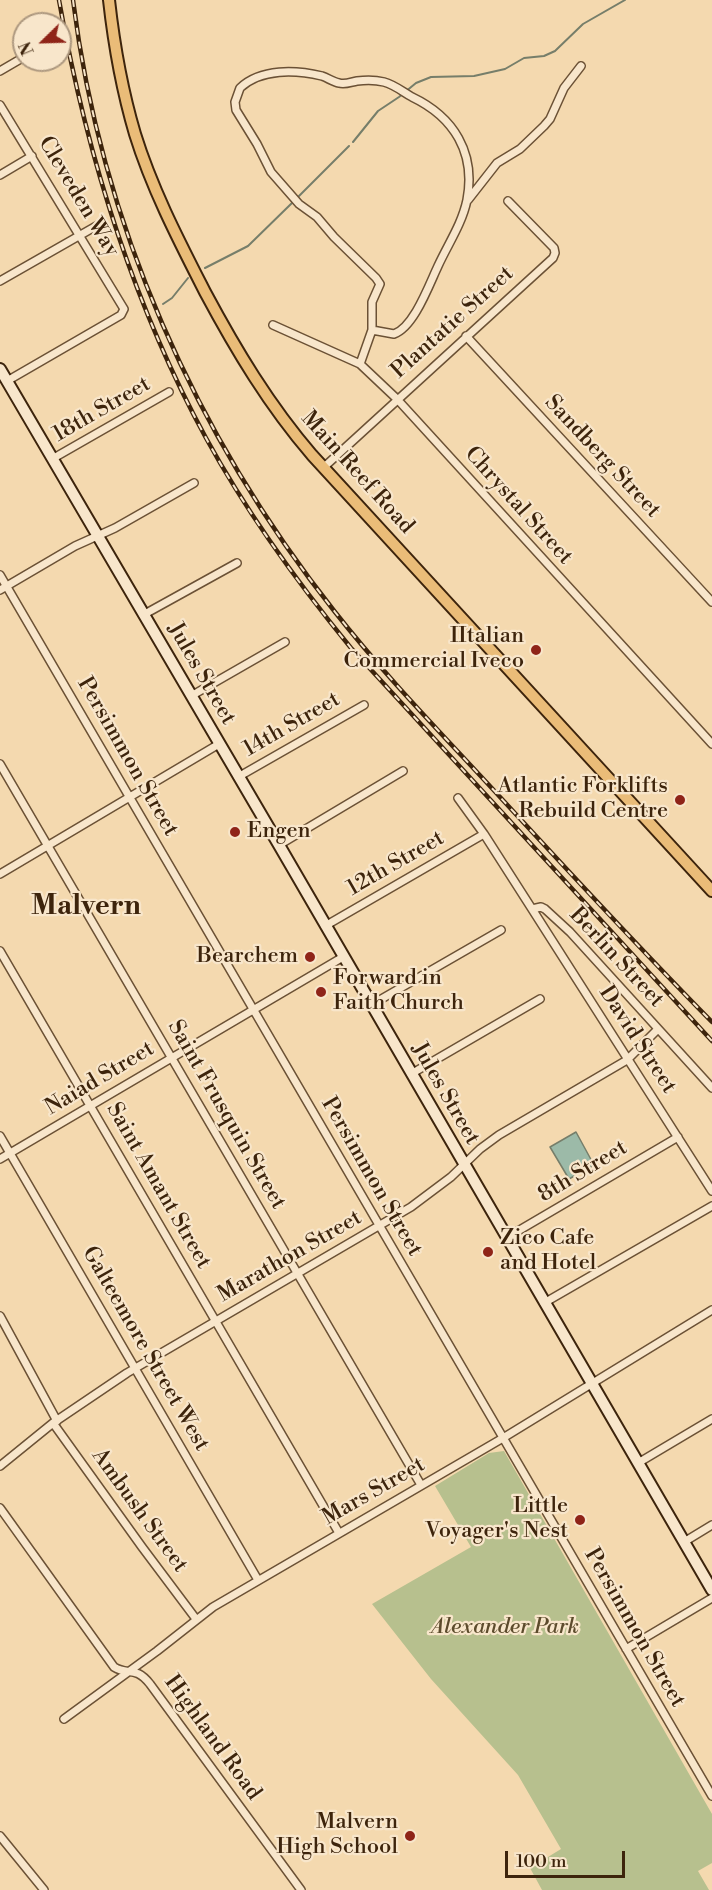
<!DOCTYPE html>
<style>
body{margin:0}
#map{position:relative;width:712px;height:1890px;overflow:hidden;background:#f4d9af;font-family:"Libre Bodoni",serif}
canvas{display:block}
.north{position:absolute;left:12px;top:12px;width:60px;height:60px;box-sizing:border-box;background:#f8e6cb;border:2px solid #ad987f;border-radius:50%;rotate:247deg;font-size:16px;font-weight:700;line-height:24px;text-align:center;color:#3d240c}
.north::after{content:'';display:block;margin:auto;width:21px;height:27px;background:#8f2418;clip-path:polygon(50% 0,100% 100%,50% 72%,0 100%)}
.scale{position:absolute;left:505px;top:1851px;width:120px;height:27px;box-sizing:border-box;border:3px solid #3d240c;border-top:0;padding-left:8px;font-size:18px;line-height:21px;white-space:nowrap;color:#3d240c;-webkit-text-stroke:4px #f8e6cb;paint-order:stroke}
</style>
<div id="map">
<canvas width="712" height="1890"></canvas>
<div class="north">N</div>
<div class="scale">100 m</div>
</div>
<script>
const context = document.querySelector('canvas').getContext('2d');
context.lineJoin = 'round';
function fill(path, color) {
  context.fillStyle = color;
  context.fill(path, 'evenodd');
}
function trace(path, color, width, dash) {
  context.strokeStyle = color;
  context.lineWidth = width;
  context.lineCap = dash ? 'butt' : 'round';
  context.setLineDash(dash || []);
  context.stroke(path);
}
function label(font, color, halo, rows, align = 'center') {
  context.font = font + ' "Libre Bodoni",serif';
  context.lineWidth = 4.5;
  context.setLineDash([]);
  context.textBaseline = 'middle';
  context.strokeStyle = halo;
  context.fillStyle = color;
  for (const [text, x, y, turn = 0] of rows) {
    context.save();
    context.translate(x, y);
    context.rotate((+turn || 0) * Math.PI / 180);
    context.textAlign = isNaN(turn) ? turn : align;
    if (halo) context.strokeText(text, 0, 0);
    context.fillText(text, 0, 0);
    context.restore();
  }
}
fill(new Path2D(`
 M504,1451L712,1814V1863L698,1871L709,1890H542L530,1868L561,1849L518,1775L431,1679L372,1604L471,1547L435,1486L489,1453Z`), '#b7c08e');
const water = new Path2D(`
 M576,1132L594,1165L569,1179L550,1147Z`);
fill(water, '#9cbaa8');
trace(water, '#767e6a', 1.5);
trace(new Path2D(`
 M353,142L378,111L399,97L416,83L431,77L474,76L505,69L524,58L544,56L555,51L583,24L625,0
 M299,196L349,146
 M205,268L248,246L293,202
 M163,304L172,298L188,278`), '#767e6a', 2);
const minor = new Path2D(`
 M0,71L24,57
 M0,105L124,309L121,315L7,381
 M0,175L32,156
 M468,200L497,163L520,149L544,126L550,119L564,88L581,66
 M0,281L98,225
 M273,325L360,364L397,399L712,744
 M466,336L712,602
 M360,364L372,330V302L380,284L376,278L334,237L317,217L299,204L271,172L257,144L236,110L235,102L240,88C261,68 296,70 322,76C328,78 333,82 339,83C345,85 351,82 357,81C365,80 376,80 384,82C395,85 403,92 412,97C454,117 476,153 467,200C462,224 448,244 438,266C429,285 414,327 394,334L372,330
 M52,459L169,392
 M323,468L553,258L555,253L554,248L508,201
 M0,575L712,1796
 M0,590L75,546L115,528L194,483
 M143,615L237,563
 M191,696L285,642
 M0,764L421,1485
 M238,777L364,705
 M458,798L484,834L532,909L541,907L545,909L570,932L712,1088
 M279,845L403,771
 M0,874L219,744
 M532,909L712,1191
 M325,926L484,834
 M0,951L339,1533
 M371,1005L501,930
 M411,1074L540,999
 M0,1136L258,1580
 M0,1159L343,957
 M506,1238L678,1137
 M544,1303L712,1206
 M0,1316L57,1421
 M53,1423L142,1547L196,1619
 M638,1463L712,1419
 M0,1466L53,1423L127,1373L411,1207L451,1177L480,1149L499,1135L627,1060L658,1029
 M0,1508L114,1667C128,1676 135,1665 150,1684L301,1890
 M684,1542L712,1525
 M626,1649L712,1598
 M64,1719L157,1651L213,1607L503,1438L712,1310
 M0,1836L44,1890`);
const secondary = new Path2D(`
 M0,369L279,845L712,1590`);
const primary = new Path2D(`
 M109,0C114,45 122,90 135,134C152,189 179,241 205,292C236,350 269,405 312,455L712,891`);
trace(minor, '#6b5135', 10);
trace(secondary, '#3d240c', 14);
trace(primary, '#3d240c', 14);
trace(minor, '#f8e6cb', 7);
trace(secondary, '#f8e6cb', 10);
trace(primary, '#eabc78', 10);
const rail = new Path2D(`
 M59,0C86,152 132,302 206,438C247,513 297,582 351,648L712,1041
 M73,0C101,224 196,436 335,612C386,677 444,736 500,797C570,873 640,949 712,1022`);
trace(rail, '#3d240c', 4.5);
trace(rail, '#f8e6cb', 2, [7]);
for (const [x, y, r, color] of [
 [536,650,6,"#8f2418"],
 [680,800,6,"#8f2418"],
 [235,832,6,"#8f2418"],
 [310,957,6,"#8f2418"],
 [321,992,6,"#8f2418"],
 [488,1252,6,"#8f2418"],
 [580,1520,6,"#8f2418"],
 [410,1836,6,"#8f2418"]
]) {
  const dot = new Path2D();
  dot.arc(x, y, r, 0, 2 * Math.PI);
  context.fillStyle = color;
  context.fill(dot);
  trace(dot, '#f8e6cb', 2);
}
label('22px', '#3d240c', '#f8e6cb', [
 ["Cleveden Way",78,197,59],
 ["Plantatie Street",453,323,-42],
 ["18th Street",102,410,-30],
 ["Sandberg Street",602,457,47],
 ["Main Reef Road",357,473,48],
 ["Chrystal Street",518,506,48],
 ["Jules Street",201,674,60],
 ["14th Street",292,725,-30],
 ["Persimmon Street",127,757,60],
 ["12th Street",396,864,-30],
 ["Berlin Street",616,958,47],
 ["David Street",637,1040,57],
 ["Naiad Street",100,1079,-31],
 ["Jules Street",445,1094,60],
 ["Saint Frusquin Street",226,1115,60],
 ["8th Street",583,1172,-31],
 ["Persimmon Street",371,1177,60],
 ["Saint Amant Street",158,1186,60],
 ["Marathon Street",290,1257,-30],
 ["Galteemore Street West",145,1349,60],
 ["Mars Street",374,1492,-30],
 ["Ambush Street",139,1511,54],
 ["Persimmon Street",634,1628,60],
 ["Highland Road",212,1738,54]
]);
label('22px', '#3d240c', '#f8e6cb', [
 ["IItalian",524,637],
 ["Commercial Iveco",524,662],
 ["Atlantic Forklifts",668,787],
 ["Rebuild Centre",668,812],
 ["Engen",247,832,"left"],
 ["Bearchem",298,957],
 ["Forward in",333,979,"left"],
 ["Faith Church",333,1004,"left"],
 ["Zico Cafe",500,1239,"left"],
 ["and Hotel",500,1264,"left"],
 ["Little",568,1507],
 ["Voyager's Nest",568,1532],
 ["Malvern",398,1823],
 ["High School",398,1848]
], 'right');
label('italic 22px', '#5c4b2c', '#f8e6cb', [
 ["Alexander Park",505,1628]
]);
label('bold 28px', '#3d240c', '#f8e6cb', [
 ["Malvern",86,907]
]);
</script>
